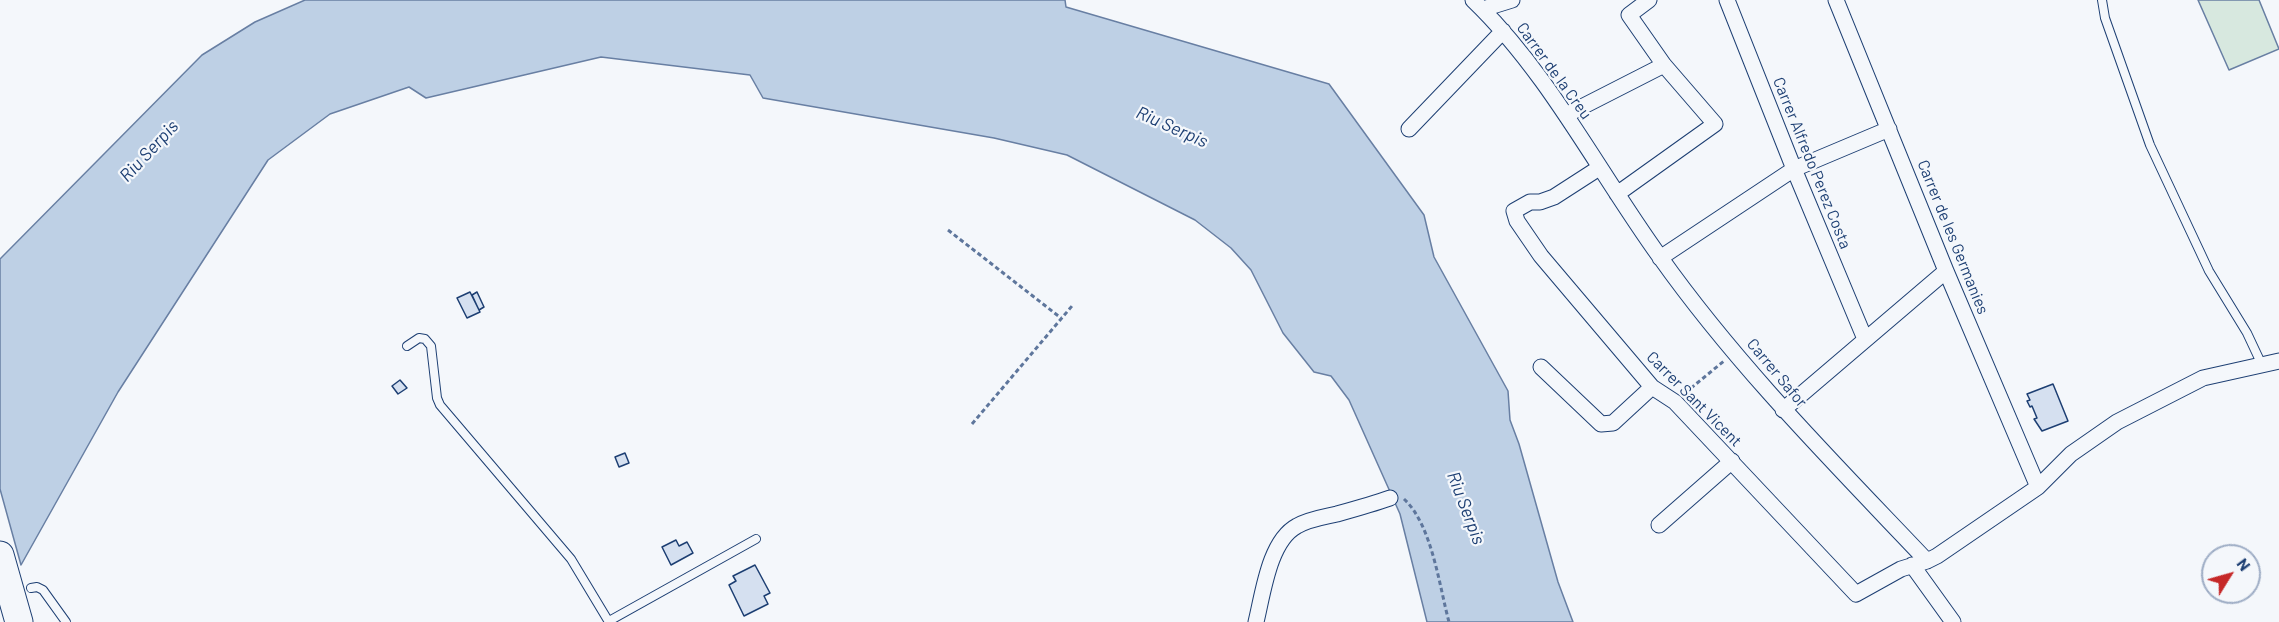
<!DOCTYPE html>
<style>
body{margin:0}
#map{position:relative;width:2279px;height:622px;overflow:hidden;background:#f4f7fb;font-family:Barlow,sans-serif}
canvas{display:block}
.north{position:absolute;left:2201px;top:544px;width:60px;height:60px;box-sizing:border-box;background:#f4f7fb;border:2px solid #9eadc5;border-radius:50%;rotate:53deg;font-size:16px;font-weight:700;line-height:24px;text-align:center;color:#1d3f73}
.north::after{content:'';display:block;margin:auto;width:21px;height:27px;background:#c62828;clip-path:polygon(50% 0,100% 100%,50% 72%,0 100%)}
</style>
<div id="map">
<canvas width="2279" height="622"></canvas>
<div class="north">N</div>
</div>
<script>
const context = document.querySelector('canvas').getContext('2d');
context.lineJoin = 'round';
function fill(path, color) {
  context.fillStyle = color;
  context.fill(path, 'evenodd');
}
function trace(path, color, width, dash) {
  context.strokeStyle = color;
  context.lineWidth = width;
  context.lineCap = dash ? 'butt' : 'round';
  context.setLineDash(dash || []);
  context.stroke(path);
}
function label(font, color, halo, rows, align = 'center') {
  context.font = font + ' Barlow,sans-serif';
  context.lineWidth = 4.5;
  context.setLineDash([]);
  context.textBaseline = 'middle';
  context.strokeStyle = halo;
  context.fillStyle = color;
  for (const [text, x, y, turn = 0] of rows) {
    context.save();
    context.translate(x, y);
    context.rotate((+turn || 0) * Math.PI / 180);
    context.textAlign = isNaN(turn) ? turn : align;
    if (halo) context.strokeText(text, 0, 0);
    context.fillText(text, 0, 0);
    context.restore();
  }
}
const green = new Path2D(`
 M2198,0H2259L2279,49L2229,70Z`);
fill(green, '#d7e8df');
trace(green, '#687fa3', 1.5);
const water = new Path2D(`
 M305,0H1065L1066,7L1329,84L1424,215L1434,257L1508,391L1510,420L1519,444L1558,582L1573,622H1427L1400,514L1349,400L1331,376L1314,372L1283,333L1251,270L1231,248L1195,220L1067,155L994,138L763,98L750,75L601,57L426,98L409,87L330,114L268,160L118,392L21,565L0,489V259L202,55L255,22Z`);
fill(water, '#bed0e5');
trace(water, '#687fa3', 1.5);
const building = new Path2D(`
 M470,292L480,312L467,318L457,298Z
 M477,292L484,307L479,310L472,295Z
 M400,380L407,388L398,394L392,386Z
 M2053,384L2068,421L2042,431L2034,419L2037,418L2032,406L2030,407L2027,401L2030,400L2027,394Z
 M625,453L629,463L619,467L615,457Z
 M676,540L679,546L687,542L693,553L671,565L662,547Z
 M755,565L770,593L764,596L768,604L744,616L729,585L736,581L733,576Z`);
fill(building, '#d5e0f0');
trace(building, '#1d3f73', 1.5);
const lane = new Path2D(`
 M2102,0L2105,18L2150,145L2209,271L2247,333L2262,365
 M407,346L419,338L425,339L431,346L437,398L440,405L571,559L609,622
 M31,588L37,587L43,590L66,622
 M609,621L756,539`);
const street = new Path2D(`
 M1473,0C1549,73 1599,173 1660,257C1738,367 1835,464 1927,561
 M1727,0L1794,169L1865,339
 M1836,0L1946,271L2038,487
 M1483,9L1512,0
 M1566,115L1664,65
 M1409,129L1503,31
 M1599,168L1554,197L1540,202H1530L1514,211L1517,221L1541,256L1652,387L1675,402L1856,594L1901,569L1927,561L1937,556L2038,487L2071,454L2117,422L2203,378L2279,361
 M1617,194L1715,124L1664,65L1629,15L1649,0
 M1660,258L1794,169L1889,129
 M1541,367L1601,424L1613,423L1652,387
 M1783,410L1946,271
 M1659,525L1732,461
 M1912,565L1953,622
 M1256,622C1263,594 1269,541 1297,526C1309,519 1324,517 1337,514C1355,509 1373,504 1390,498`);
const highway = new Path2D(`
 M0,555L19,622`);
trace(lane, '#1d3f73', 10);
trace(street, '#1d3f73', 17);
trace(highway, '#1d3f73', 29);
trace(new Path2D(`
 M948,230L1061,318
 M1685,393L1724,361
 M972,424L1072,306
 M1404,499C1432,525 1439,585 1449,622`), '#5e769c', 3, [4.5, 3]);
trace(lane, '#f4f7fb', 8);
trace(street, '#f4f7fb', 15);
trace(highway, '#f4f7fb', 27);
label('16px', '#1d3f73', '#f4f7fb', [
 ["Carrer de la Creu",1554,71,54],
 ["Carrer Alfredo Perez Costa",1812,163,68],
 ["Carrer de les Germanies",1953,237,68],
 ["Carrer Safor",1777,373,50],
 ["Carrer Sant Vicent",1694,399,45]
]);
label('italic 18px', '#1d3f73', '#f4f7fb', [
 ["Riu Serpis",1172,127,24],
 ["Riu Serpis",149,151,-47],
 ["Riu Serpis",1466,508,69]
]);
</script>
